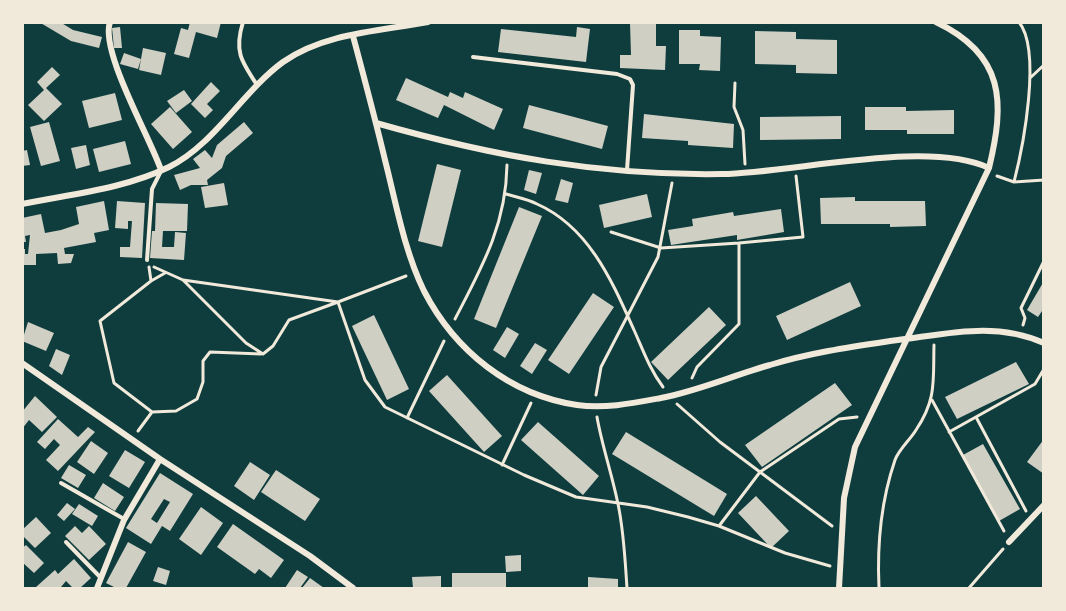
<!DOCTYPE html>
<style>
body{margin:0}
#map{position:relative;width:1066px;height:611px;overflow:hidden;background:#0f3d3e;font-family:Roboto,sans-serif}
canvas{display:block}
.frame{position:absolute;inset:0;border:24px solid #f1e9da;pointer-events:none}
</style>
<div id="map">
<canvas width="1066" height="611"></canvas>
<div class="frame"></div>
</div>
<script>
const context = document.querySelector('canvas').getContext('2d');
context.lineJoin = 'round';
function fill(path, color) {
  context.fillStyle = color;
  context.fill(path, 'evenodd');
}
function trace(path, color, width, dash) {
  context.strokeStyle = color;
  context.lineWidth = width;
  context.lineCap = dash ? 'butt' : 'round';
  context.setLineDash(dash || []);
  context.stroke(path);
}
fill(new Path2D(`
 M39,22H60L73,30L102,37L99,48L71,41Z
 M190,22H221L217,38L196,32L189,58L174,54L181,28L188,30Z
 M630,23L656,24V46H666L665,70L620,68V55H631Z
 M120,27L122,48H114L112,28Z
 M577,27L590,29L586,62L498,52L501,29L576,37Z
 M679,30H700V36L721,37L720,71L699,70L700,64H679Z
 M755,31L796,32V39L837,40V74L796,73V65L755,64Z
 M143,48L166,53L161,75L139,70Z
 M124,53L141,59L138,69L120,64Z
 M52,67L60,75L46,88L62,104L44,121L28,105L44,90L37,82Z
 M406,78L448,97L450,92L463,98L465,92L503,109L494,130L444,105L438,118L396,100Z
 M211,82L220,91L207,104L202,99L213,110L205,118L191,104Z
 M184,90L192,101L176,113L167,101Z
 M115,93L122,120L89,128L82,101Z
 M529,105L608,126L602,149L523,128Z
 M170,107L192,132L173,149L151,124Z
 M865,107H906V111L954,110V134H907V130H865Z
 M644,114L734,124L733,148L688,145V141L642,138Z
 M841,116V139L760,140V117Z
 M49,122L60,161L41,166L30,127Z
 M244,122L253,133L226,156L222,168L207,180L208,185H191L180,190L174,175L200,168L193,159L205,150L212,158L217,145Z
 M125,141L131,164L99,172L93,149Z
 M86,145L90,165L76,169L71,148Z
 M27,150L30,165L22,166V151Z
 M437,164L461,170L442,247L418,241Z
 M529,170L542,173L536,194L524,190Z
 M561,179L573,183L568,203L555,200Z
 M224,183L228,205L205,208L201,187Z
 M647,194L652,217L604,228L599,205Z
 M855,197V201H925L926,226L890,227V224H821L820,198Z
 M104,201L109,230L94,233L96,242L64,248L65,254H74L71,263L58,264L57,253L36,254V265H22V249H25V254H28L30,235L25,236L26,242H22V218L41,214L45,233L61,230L79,224L76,207Z
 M117,201L145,203L142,258L120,257V247H130L132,221H128V229L115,228Z
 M156,203L188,204L187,231H163L162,247H174L175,232L186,233L184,260L150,258L152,231H155Z
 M519,207L542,216L496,328L474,319Z
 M781,209L784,232L737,240V235L671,245L668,230L693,226L692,219L733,212L734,216Z
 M1044,281V308L1038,317L1027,310Z
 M850,282L861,306L787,340L776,316Z
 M593,293L614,307L569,374L548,360Z
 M709,307L726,325L668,380L651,362Z
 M374,315L409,389L387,400L352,326Z
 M28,322L54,333L46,351L22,341Z
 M507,327L519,334L505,358L493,350Z
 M535,343L547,350L532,374L520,366Z
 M56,349L70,355L62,375L49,366Z
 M1016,362L1029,384L957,419L945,397Z
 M447,375L502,436L484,452L429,391Z
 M835,383L852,405L762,467L745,445Z
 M35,396L57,417L42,432L29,420L22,429V412Z
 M58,419L78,437L88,427L95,432L58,471L46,460L60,445L54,439L45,449L37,442Z
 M538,422L599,476L583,495L521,440Z
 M626,432L727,494L714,516L612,454Z
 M1044,439V474L1027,462Z
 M91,441L108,453L94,474L77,462Z
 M983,444L1020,509L999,521L963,455Z
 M125,450L145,462L129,488L109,476Z
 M250,462L270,475L254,500L234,486Z
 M69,465L86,475L78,488L61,478Z
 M276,470L320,499L305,521L261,492Z
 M160,473L193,494L170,531L162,526L151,544L126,528ZM164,499L170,502L157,523L151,519Z
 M103,483L124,497L115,511L94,498Z
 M756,496L789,531L771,548L738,513Z
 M67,503L75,509L64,521L57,515Z
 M79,504L98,516L92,526L72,514Z
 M201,507L223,523L201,555L179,539Z
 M36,517L51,533L35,548L22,535V530Z
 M233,524L284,560L271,578L259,569L255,574L217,547Z
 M75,526L82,533L89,526L106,544L89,560L65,536Z
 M128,542L146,552L126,588H116L106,583Z
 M26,545L44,563L34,573L22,562V548Z
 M521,555V571L506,572L505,556Z
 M74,559L91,578L80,588H73L66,581L61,587L62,588L36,587L55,570L58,574Z
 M158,567L170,571L166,585L153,581Z
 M297,570L308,577L300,588H285Z
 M452,573H506V588H452Z
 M441,576V588H413L412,577Z
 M588,577L618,579V588H588Z
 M310,578L324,588H302Z`), '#cfcfc3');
trace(new Path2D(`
 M1030,78L1044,65
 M735,83L734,107L743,130L745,164
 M997,176L1014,182L1044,180
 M1014,182C1023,147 1042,51 1019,22
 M506,194C516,197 528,199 537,204C589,227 612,281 634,330C643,350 650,370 663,387
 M611,232L661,248L739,243
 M149,267L151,281L100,321L114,383L152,412
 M154,267L183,280L338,302L406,276
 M183,280L246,343L263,354L273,346L289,320L338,302L365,380L385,407L524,475L576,497L647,507L688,517L719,526L785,553L830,566
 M151,281L165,273
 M455,319C482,267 506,225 507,165
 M1023,325L1025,318L1021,308L1044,261
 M692,378L697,367L739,324V243L803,237L796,176
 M596,395L601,367L658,257L672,183
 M932,400L1004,531
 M677,404L720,442L832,526
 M597,417C602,446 612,474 618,504C624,532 625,560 627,588
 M976,417L1026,511
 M407,418L444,341
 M138,431L152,412L176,411L197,399L203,382V361L210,352L261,354
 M949,432L1035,384L1044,369
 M502,465L531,403
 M719,526L760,472L839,419L857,417
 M879,588C877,546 881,501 895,460C899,449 910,440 916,430C937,399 933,380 934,345
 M969,588L1003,549`), '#f1e9da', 3);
trace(new Path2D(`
 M243,22C234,51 241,61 257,85
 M473,57L617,74L630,79L633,85L627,170
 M147,260L152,189L161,171
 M61,483L124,519
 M66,542L101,578`), '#f1e9da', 4);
trace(new Path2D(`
 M110,22C100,52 150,137 161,170
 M353,36C364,77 375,118 385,160C396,203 404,250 424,291C455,351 510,395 577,405C605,409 634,403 661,398C698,391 734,375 770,365C809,353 850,347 890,341C943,335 993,320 1044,343
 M376,123C492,156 601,176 722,174C793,173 927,139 989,168
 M22,204C71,194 124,189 169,167C215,144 242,92 283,62C324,33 380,31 428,22
 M22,363L160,459L310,556L353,588
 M1009,542L1044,505
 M97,588L124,520L160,459
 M839,588L844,498L855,447L989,168C1005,102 1005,55 936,22`), '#f1e9da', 6);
</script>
